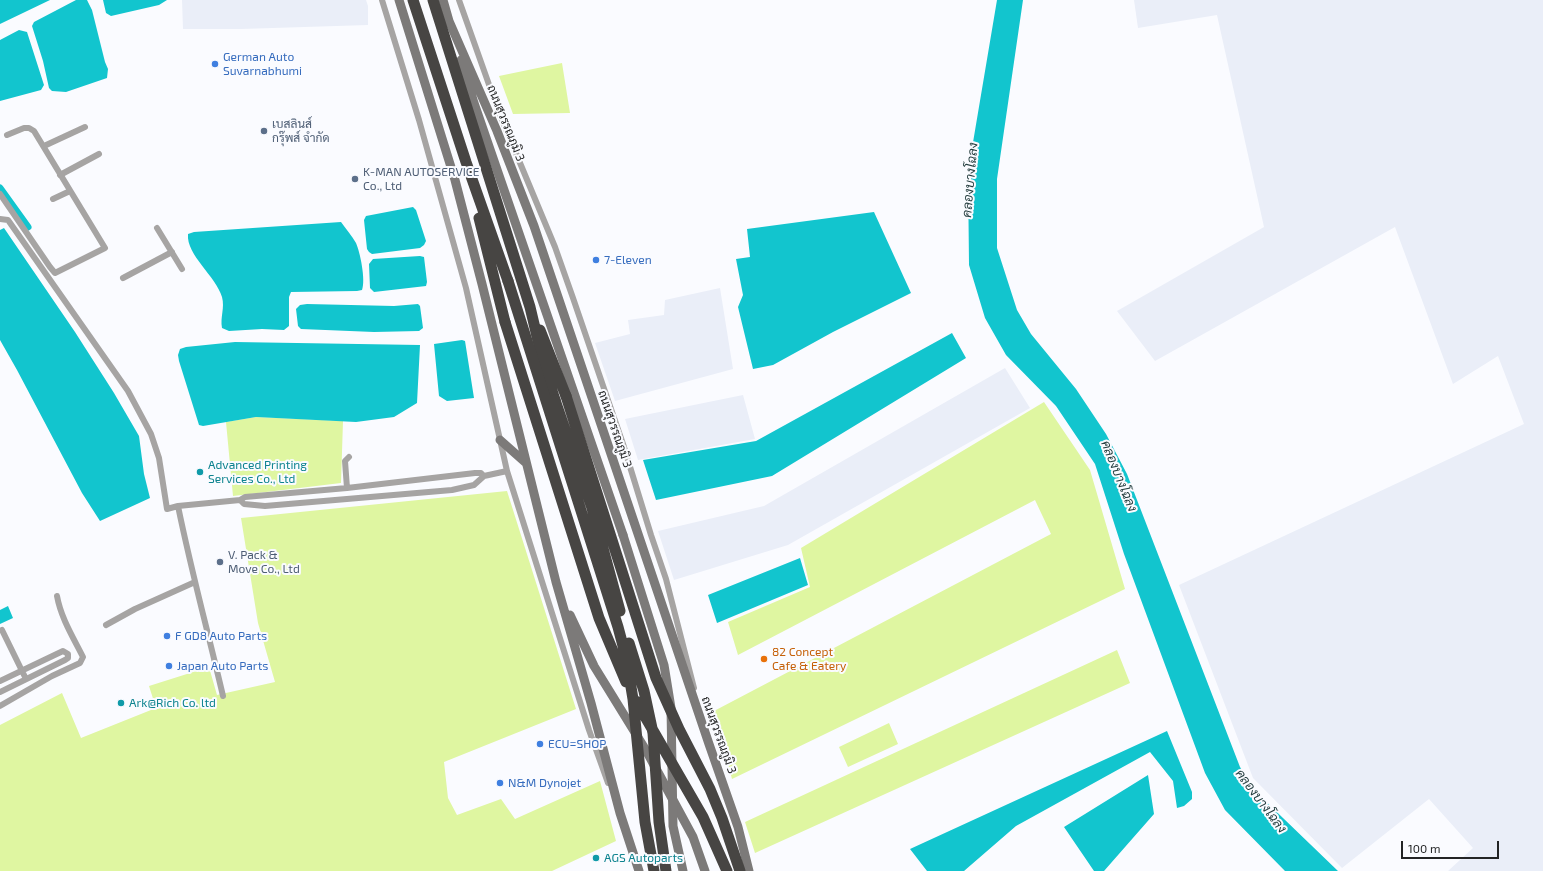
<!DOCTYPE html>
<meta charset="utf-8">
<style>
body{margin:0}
#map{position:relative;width:1543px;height:871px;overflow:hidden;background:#fafbff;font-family:"Exo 2",sans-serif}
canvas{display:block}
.scale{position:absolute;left:1401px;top:841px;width:98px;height:18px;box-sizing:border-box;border:2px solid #232425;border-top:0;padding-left:5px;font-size:12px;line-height:14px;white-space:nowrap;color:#232425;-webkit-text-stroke:3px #fafbff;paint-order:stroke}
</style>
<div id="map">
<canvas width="1543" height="871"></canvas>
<div class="scale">100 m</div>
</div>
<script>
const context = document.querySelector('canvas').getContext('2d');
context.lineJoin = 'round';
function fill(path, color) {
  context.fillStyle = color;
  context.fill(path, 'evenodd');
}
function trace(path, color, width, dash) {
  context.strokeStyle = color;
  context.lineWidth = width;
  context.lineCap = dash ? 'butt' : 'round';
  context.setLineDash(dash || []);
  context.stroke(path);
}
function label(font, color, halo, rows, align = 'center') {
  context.font = font + ' "Exo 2",Sarabun,sans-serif';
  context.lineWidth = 4;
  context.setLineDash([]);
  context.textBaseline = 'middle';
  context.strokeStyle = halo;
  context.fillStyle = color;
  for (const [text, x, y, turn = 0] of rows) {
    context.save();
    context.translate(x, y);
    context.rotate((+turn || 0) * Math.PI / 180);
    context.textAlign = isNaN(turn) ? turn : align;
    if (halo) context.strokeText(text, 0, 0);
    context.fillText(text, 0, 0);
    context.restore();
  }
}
fill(new Path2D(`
 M182,0H366L368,6V25L241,29H183Z
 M1134,0H1543V871H1448L1473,848L1429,799L1342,868L1253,778L1179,585L1524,424L1498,356L1453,384L1395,227L1155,361L1117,311L1264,227L1217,15L1138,28Z
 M720,288L733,369L615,401L595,343L630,334L628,320L664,315L665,300Z
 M1005,368L1030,408L788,545L674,580L658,531L764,506Z
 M743,395L755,439L638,460L625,419Z`), '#eaeef8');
fill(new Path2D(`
 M562,63L570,113L513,114L499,76Z
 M1044,402L1090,470L1125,589L732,779L714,711L1051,534L1035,500L738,655L728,622L810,587L801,548Z
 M256,417L343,421L341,483L233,496L226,422Z
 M507,491L576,709L444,762L448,798L457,815L501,799L515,819L600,781L616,841L552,871H0V725L62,693L81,738L156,708L149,686L209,667L217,695L275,682L258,623L241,518Z
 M1117,650L1130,683L755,853L745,822Z
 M889,723L898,744L848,767L839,747Z`), '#dff6a1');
fill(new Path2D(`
 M0,0H50L0,24Z
 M76,0H87L92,10L105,62L108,69L107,78L66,92L52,91L49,88L43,61L32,26L34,22Z
 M103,0H167L159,5L111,16L106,13Z
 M997,0H1023L997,179V248L1017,310L1031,334L1076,389L1106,434L1127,474L1240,767L1256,792L1338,871H1285L1225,810L1205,773L1124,554L1095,464L1056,406L1006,355L985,318L969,265L968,172Z
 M19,30L27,32L44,85L41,90L0,101V40Z
 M413,207L416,210L426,241L424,245L420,248L372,254L369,252L367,249L364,220L366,216Z
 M874,212L911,293L833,332L773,365L753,369L738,307L743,295L736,259L750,257L747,229Z
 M341,222C346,229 352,236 356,243C360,252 366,280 362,290L357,291L291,292L289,297V326L284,330L262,329L229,331L222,328C220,317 225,308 222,297C216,276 186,255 188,234L194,232Z
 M4,228L75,332L114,393L139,436L144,474L150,498L100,521L82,493L17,370L0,340V230Z
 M420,256L424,257L427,282L426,286L374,292L370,288L369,264L373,259Z
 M307,304L394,306L418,304L420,306L423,328L419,331L374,332L301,329L298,326L296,309L300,305Z
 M952,333L966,358L772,476L656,500L643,460L756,441Z
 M462,340L465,341L474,398L447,401L439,396L434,344Z
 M235,342L420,345L417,403L394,417L356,422L256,417L203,426L199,425L179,361L178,355L180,349L186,347Z
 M800,558L808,585L717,623L708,595Z
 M8,606L13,618L0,624V610Z
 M1167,731L1192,792V799L1184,806L1177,808L1173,781L1150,752L1016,826L964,871H927L910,849Z
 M1148,775L1154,814L1104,871H1094L1064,827Z`), '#12c5ce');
trace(new Path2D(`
 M0,188L28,227`), '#12c5ce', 7);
trace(new Path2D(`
 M382,0L419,120L466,288L507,471L589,730L608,783
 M459,0L498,110L555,247L573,298L623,444L651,535L666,579L694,688
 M44,146L85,127
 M60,175L99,154
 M0,194L50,267L55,273L105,248L34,131L29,128H24L7,135
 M53,199L70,191
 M0,219L8,220L128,391L151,434L159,458L167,509L178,506L240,500L245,497L347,488L475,473H481L484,476
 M157,228L182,269
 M123,278L172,252
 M347,488L345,461L349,457
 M240,500L244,504L265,506L452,490L474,485L484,476L507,471
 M178,506C191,570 208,632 223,696
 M106,625L135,609L195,582
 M2,630L26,679
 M0,681L63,651L68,654V658L65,660L0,692
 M0,706L52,676L80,663L83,657C73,637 61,618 57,596`), '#a6a4a3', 6);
trace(new Path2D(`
 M399,0L455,180L482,284L556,582L591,703L620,813L639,871
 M443,0L449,21L497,131L534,226L709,744L738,827L749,871
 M461,60L474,103L623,535
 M500,440L526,463
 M570,615L594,666L647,752L693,837L705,871`), '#7c7a79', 9);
trace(new Path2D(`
 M413,0L466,162L508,281
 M433,0L530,307L544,366L555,400
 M479,218L505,322
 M540,330L566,396`), '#474543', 11);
trace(new Path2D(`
 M623,535L664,665L671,708L673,826L683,871`), '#7c7a79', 9);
trace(new Path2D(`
 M508,281L618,627L626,657L633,699L645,822L654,871
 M505,322L599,618L626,682
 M566,396L656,678L679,729L710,789L722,818L740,871
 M555,400L592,508L620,611
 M629,643L644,691L653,733L659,822L666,871
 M636,701L703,817L727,871`), '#474543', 11);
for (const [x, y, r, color] of [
 [215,64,4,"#3f7fe0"],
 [264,131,4,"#5c6f8a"],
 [355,179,4,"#5c6f8a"],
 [596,260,4,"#3f7fe0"],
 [200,472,4,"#0f9aa8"],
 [220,562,4,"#5c6f8a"],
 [167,636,4,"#3f7fe0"],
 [764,659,4,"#e8710a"],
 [169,666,4,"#3f7fe0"],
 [121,703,4,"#0f9aa8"],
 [540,744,4,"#3f7fe0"],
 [500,783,4,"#3f7fe0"],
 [596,858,4,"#0f9aa8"]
]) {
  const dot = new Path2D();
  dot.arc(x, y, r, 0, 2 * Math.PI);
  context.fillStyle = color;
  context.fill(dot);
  trace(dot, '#fafbff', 1.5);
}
label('12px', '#366cbe', '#fafbff', [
 ["German Auto",223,57],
 ["Suvarnabhumi",223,71],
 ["7-Eleven",604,260],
 ["F GD8 Auto Parts",175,636],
 ["Japan Auto Parts",177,666],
 ["ECU=SHOP",548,744],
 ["N&M Dynojet",508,783]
], 'left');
label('12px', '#232425', '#fafbff', [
 ["ถนนสุวรรณภูมิ 3",506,123,68],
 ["ถนนสุวรรณภูมิ 3",615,429,71],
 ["ถนนสุวรรณภูมิ 3",719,735,70]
]);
label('12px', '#4e5e75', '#fafbff', [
 ["เบสลินส์",272,124],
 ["กรุ๊พส์ จำกัด",272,138],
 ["K-MAN AUTOSERVICE",363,172],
 ["Co., Ltd",363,186],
 ["V. Pack &",228,555],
 ["Move Co., Ltd",228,569]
], 'left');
label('12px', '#0d838f', '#fafbff', [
 ["Advanced Printing",208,465],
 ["Services Co., Ltd",208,479],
 ["Ark@Rich Co. ltd",129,703],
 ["AGS Autoparts",604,858]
], 'left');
label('12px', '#c56008', '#fafbff', [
 ["82 Concept",772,652],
 ["Cafe & Eatery",772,666]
], 'left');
label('italic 13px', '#263f40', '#fafbff', [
 ["คลองบางโฉลง",970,180,-85],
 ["คลองบางโฉลง",1119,476,68],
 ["คลองบางโฉลง",1261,801,53]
]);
</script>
